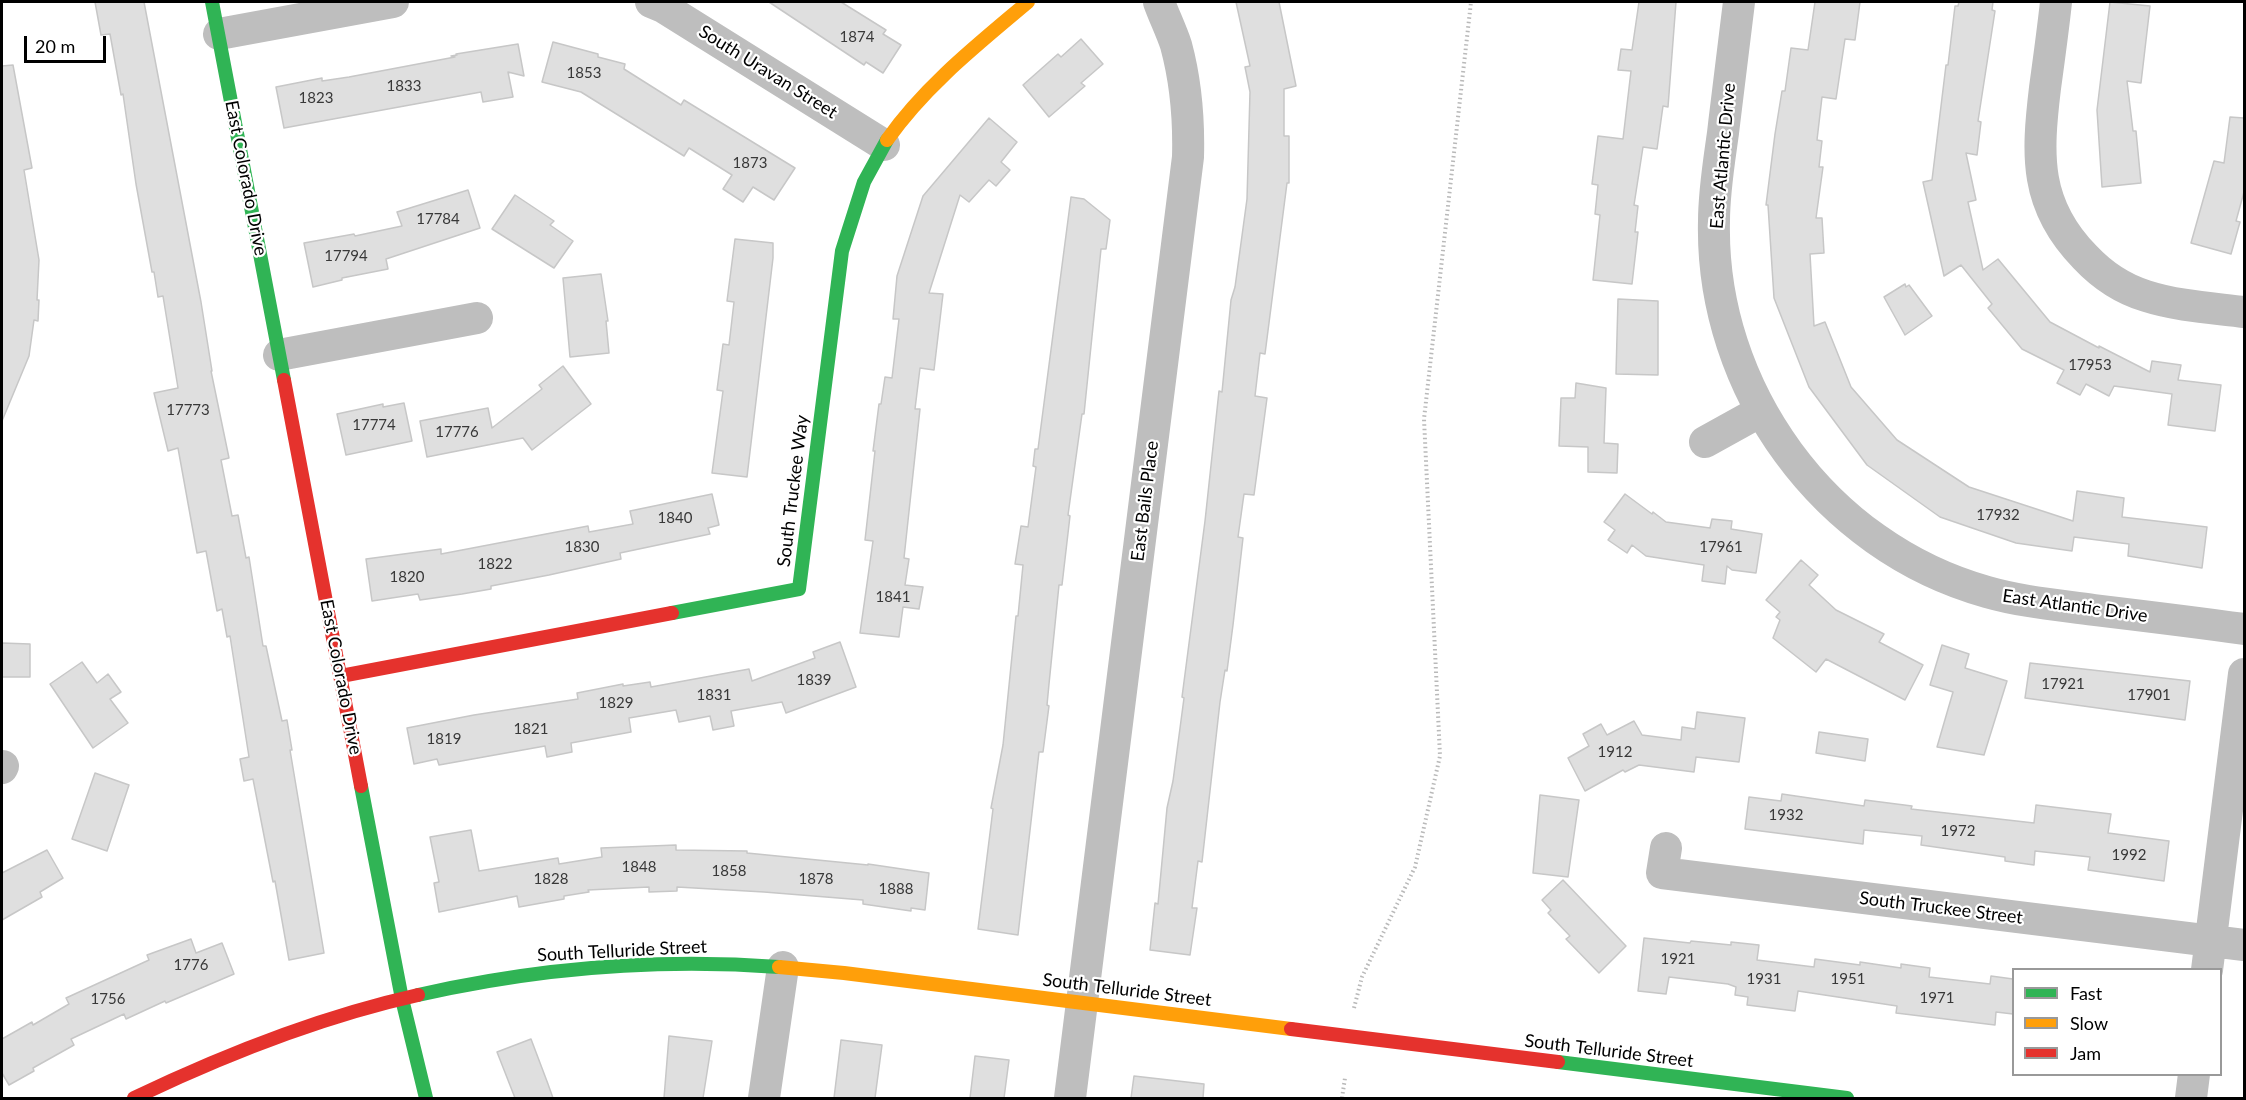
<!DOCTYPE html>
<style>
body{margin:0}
#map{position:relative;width:2246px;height:1100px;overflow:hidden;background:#fff;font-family:Lato,sans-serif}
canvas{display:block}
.frame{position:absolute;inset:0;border:3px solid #000;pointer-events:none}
.legend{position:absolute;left:2012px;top:968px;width:210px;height:108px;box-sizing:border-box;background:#fff;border:2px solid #999;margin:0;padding:8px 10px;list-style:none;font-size:18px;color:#000}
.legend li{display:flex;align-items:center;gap:12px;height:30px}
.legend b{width:30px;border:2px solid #999}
.scale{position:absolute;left:24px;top:36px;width:82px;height:27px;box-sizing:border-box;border:3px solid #000;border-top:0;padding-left:8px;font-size:18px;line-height:21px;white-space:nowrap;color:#000;-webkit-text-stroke:4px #fff;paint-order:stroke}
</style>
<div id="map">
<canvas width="2246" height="1100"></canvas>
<div class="frame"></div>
<ul class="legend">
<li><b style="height:8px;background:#30b455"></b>Fast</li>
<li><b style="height:8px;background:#ff9f0a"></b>Slow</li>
<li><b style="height:8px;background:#e5322d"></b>Jam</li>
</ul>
<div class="scale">20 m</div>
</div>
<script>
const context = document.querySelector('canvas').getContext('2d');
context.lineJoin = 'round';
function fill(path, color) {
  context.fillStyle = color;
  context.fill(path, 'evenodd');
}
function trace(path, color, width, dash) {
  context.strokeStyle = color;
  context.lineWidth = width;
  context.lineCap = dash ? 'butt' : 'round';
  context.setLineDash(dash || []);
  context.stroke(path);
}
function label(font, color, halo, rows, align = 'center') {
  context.font = font + ' Lato,sans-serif';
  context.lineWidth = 4.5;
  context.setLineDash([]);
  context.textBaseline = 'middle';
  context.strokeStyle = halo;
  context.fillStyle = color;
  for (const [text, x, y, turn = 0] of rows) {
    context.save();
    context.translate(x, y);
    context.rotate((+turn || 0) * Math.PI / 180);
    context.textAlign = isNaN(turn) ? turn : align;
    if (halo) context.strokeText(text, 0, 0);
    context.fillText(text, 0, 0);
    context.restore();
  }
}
const building = new Path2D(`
 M95,2H144L201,302L212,371H211L229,458L221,460L232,516L238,515L246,558L249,557L263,646H266L282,721L287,720L292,750H290L324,953L289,960L275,881L273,882L253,779L244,781L240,759L249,757L230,636L227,637L222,609L217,611L206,551L197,553L178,448L168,451L154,393L178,388L163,296L158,297L154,272H152L136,184L123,94L121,95L110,34L101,35Z
 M769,2H841L886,30L883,34L901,45L883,73L866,62L864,65Z
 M1236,2H1279L1296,86L1284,89V136H1289V183H1287L1265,354L1260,353L1255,396L1267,398L1254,495L1244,494L1238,537L1243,538L1233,625L1227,671L1225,670L1220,702L1202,862L1198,861L1192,908H1197L1190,955L1150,950L1155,903L1158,904L1167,808L1173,781L1184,698L1182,697L1205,521L1219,391L1222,392L1231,300L1235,287L1247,199L1250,92L1245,67L1250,66Z
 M1639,2H1676L1668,107L1663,106L1657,149L1643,147L1634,205L1638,206L1635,232H1638L1632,284L1593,280L1600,215L1595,214L1598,185L1592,184L1598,136L1623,139L1631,71L1618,70L1621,49L1632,50Z
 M1815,2H1860L1855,40L1845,39L1836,99L1822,97L1817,140L1822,141L1819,167H1823L1816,218H1822L1824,253L1810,254L1814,326L1825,322L1851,387L1897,440L1969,487L2073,521L2077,491L2124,498L2122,517L2207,527L2202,568L2128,556L2129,544L2074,537L2072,551L2016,543L1940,517L1867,465L1809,387L1774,298L1768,205H1766L1775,134L1782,91H1785L1791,48L1808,50Z
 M1959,2H1993L1992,10L1995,11L1978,121L1981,122L1977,155L1966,153L1976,200L1968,202L1983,270L1998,259L2050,322L2099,348V346L2150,372L2152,361L2181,365L2178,380L2221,385L2215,431L2168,425L2172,394L2114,386L2109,396L2086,384L2080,395L2057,383L2064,370L2022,349L1988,308L1992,304L1961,265L1944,276L1923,182L1932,180L1946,65H1948L1955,6H1958Z
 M2110,2L2150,6L2141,83L2127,81L2133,131H2136L2141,183L2102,187L2097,110Z
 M1081,39L1103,64L1081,83L1085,86L1049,117L1023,85L1058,54L1061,57Z
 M553,42L598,54V57L625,64L624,69L681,105L684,100L795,168L774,200L753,187L743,202L723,189L732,175L689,148L684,156L581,92L542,82Z
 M518,44L524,76L508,72L513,97L483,102L481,92L284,128L276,87L322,78V81L349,77L455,57L451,56L457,55L456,54Z
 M13,65L32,168L24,170L39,260L37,300H39L38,321L34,320L29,356L2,421V66Z
 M2230,117L2244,118V192L2236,221L2240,222L2231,254L2191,243L2214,161L2224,163Z
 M989,118L1017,142L1001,162L1010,170L996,186L989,180L969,202L960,195L929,293L943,294L934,370L920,368L915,409H920L904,558L909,559L905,585L923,587L919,609L903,607L899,637L860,633L873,541L865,540L875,451H873L879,404H881L885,377L892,378L899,319H893L897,276L923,196Z
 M468,190L480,228L386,259L388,269L342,278V280L313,287L304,243L354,234L355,236L402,226L397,212Z
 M515,195L554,221L550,225L573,241L554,268L492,229Z
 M1071,197L1084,199L1110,220L1106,249H1101L1084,414H1082L1068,515L1070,516L1062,585H1059L1049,684L1047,705L1049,706L1043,752H1039L1018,935L978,929L993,809L991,808L1003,745L1016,616H1018L1023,565L1015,564L1021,526L1028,527L1036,467L1033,466L1035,449H1038Z
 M735,239L773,243V258L747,477L712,473L723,391L717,390L723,344L729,345L734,302L727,301Z
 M601,274L608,321H606L609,353L570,357L563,278Z
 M1905,284L1906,287L1909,285L1932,316L1905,335L1884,297Z
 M1618,299L1658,301V375L1616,374Z
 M563,366L591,404L532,450L523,438L427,457L420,421L488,408L492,428L542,389L539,385Z
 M1576,383L1606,388L1604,443L1618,444L1617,473L1588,472V447L1559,446L1561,398H1575Z
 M404,403L412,441L346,455L337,414L383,404V407Z
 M712,494L719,525L708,528L710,534L620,553L621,559L549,575L491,586V589L462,594L420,600L418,594L372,601L366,559L441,549V554L588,526L589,532L633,524L630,511Z
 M1625,494L1652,514L1653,512L1666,522L1710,528L1712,519L1732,521L1731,529L1762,534L1756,573L1732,570L1727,566L1725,584L1702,581L1704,565L1646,556L1632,545L1627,553L1608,540L1615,530L1604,522Z
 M1801,560L1818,575L1809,585L1836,610L1884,634L1879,642L1923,665L1905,700L1826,659L1816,672L1773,638L1780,620L1776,617L1780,612L1766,600Z
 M840,642L856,687L786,713L782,702L731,711L734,726L713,730L710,716L679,722L676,710L629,718L631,732L571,743L572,752L547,757L545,746L439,765L437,759L414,764L407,728L474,715L578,699L577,693L623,684V686L650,682L651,687L749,669L752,681L815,658L813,652Z
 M2,643L30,644V677H2Z
 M1942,645L1969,654L1965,668L2007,681L1984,755L1937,747L1953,692L1930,685Z
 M82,662L97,683L108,674L121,692L110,699L128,723L93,748L50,684Z
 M2030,663L2190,681L2185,720L2025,698Z
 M1697,712L1745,718L1739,762L1696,757L1694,772L1639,765L1625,772L1623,770L1585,791L1568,758L1589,746L1583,734L1601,724L1607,735L1634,721L1642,735L1681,740L1682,727L1695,729Z
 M1819,732L1868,739L1865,761L1816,753Z
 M95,773L129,785L107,851L72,839Z
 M1782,794L1864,806L1865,800L1912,806L1911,809L2034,823L2036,805L2111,814L2108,833L2169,841L2164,881L2088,870L2090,857L2035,851L2034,865L2005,861V857L1921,845L1922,836L1864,830L1863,844L1745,829L1749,797L1781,801Z
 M1540,795L1579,800L1568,877L1533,873Z
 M471,830L479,871L558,858L559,864L602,857L601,848L676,845V850L747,851V853L868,865V864L929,873L925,910L911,908V911L863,904V900L764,892L677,887V891L649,892V887L588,890L589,892L564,896V899L519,907L517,896L439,912L434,883L439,882L430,837Z
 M47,850L63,878L40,892L42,897L2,920V873Z
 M1563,880L1626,946L1599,973L1566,939L1570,936L1548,913L1551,910L1542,900Z
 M1644,938L1690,943L1691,941L1731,945V942L1759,945L1757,960L1814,967L1815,959L1860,965V962L1901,968V964L1930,968L1929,977L1990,984L1991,976L2013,979V1014L1996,1012L1995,1025L1896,1013L1897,1006L1798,991L1795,1011L1747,1005L1748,997L1735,995L1736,987L1728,984L1669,977L1666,994L1638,991Z
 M191,939L196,953L222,943L234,974L166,1003L165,1001L126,1019L124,1014L71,1039L74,1045L33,1068L34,1071L9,1085L2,1073V1039L32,1022L33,1025L69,1004L66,998L149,960L147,955Z
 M669,1036L712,1041L703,1098H664Z
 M531,1039L548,1084L553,1098H515L497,1052Z
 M841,1040L882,1045L875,1098H834Z
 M975,1056L1009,1060L1004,1098H970Z
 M1134,1076L1204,1084L1203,1098H1131Z`);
fill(building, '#dfdfdf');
trace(building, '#c7c7c7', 1.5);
trace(new Path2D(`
 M1354,1008L1362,977L1415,867L1440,756L1424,419L1471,2
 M1342,1098L1345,1078`), '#b9b9b9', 4, [1.5, 3]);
trace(new Path2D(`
 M651,2L663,7L884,145
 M1739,2C1734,45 1728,89 1723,133C1719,162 1714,191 1714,221C1710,389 1825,547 1987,592C2022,602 2058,605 2094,610C2144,616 2194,622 2244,629
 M2056,2C2053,30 2049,59 2045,88C2037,155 2034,205 2085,257C2101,274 2123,289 2146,296C2177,306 2212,308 2244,312
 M219,34L393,2
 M279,355L477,318
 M1705,442L1761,411
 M2,768L3,766
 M1666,848L1662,873L2244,945
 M2207,970L2244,674
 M764,1098L783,967
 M1070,1098L1188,157C1189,120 1186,82 1176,45C1171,30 1164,16 1159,2
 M2191,1098L2194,1074`), '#bebebe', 32);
trace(new Path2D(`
 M212,2L284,380
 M672,613L799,589L842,251L864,182L887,140
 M361,786L402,999L426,1098
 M418,995C537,968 658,958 779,967
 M1558,1062L1847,1098`), '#30b455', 14);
trace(new Path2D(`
 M887,140C925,86 977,45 1028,2
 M779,967L844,973L1291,1029`), '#ff9f0a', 14);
trace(new Path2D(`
 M284,380L361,786
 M341,676L672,613
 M1291,1029L1558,1062
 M134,1098C226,1054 319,1017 418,995`), '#e5322d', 14);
label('15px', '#383838', null, [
 ["1874",857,37],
 ["1853",584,73],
 ["1833",404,86],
 ["1823",316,98],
 ["1873",750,163],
 ["17784",438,219],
 ["17794",346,256],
 ["17953",2090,365],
 ["17773",188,410],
 ["17774",374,425],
 ["17776",457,432],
 ["17932",1998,515],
 ["1840",675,518],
 ["1830",582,547],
 ["17961",1721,547],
 ["1822",495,564],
 ["1820",407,577],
 ["1841",893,597],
 ["1839",814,680],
 ["17921",2063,684],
 ["1831",714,695],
 ["17901",2149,695],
 ["1829",616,703],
 ["1821",531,729],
 ["1819",444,739],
 ["1912",1615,752],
 ["1932",1786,815],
 ["1972",1958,831],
 ["1992",2129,855],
 ["1848",639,867],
 ["1858",729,871],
 ["1828",551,879],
 ["1878",816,879],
 ["1888",896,889],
 ["1921",1678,959],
 ["1776",191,965],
 ["1931",1764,979],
 ["1951",1848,979],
 ["1971",1937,998],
 ["1756",108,999]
]);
label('18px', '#000', '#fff', [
 ["South Uravan Street",768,72,32],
 ["East Atlantic Drive",1723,156,-85],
 ["East Colorado Drive",246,178,79],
 ["South Truckee Way",793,491,-83],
 ["East Bails Place",1145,501,-83],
 ["East Atlantic Drive",2075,606,8],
 ["East Colorado Drive",341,677,79],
 ["South Truckee Street",1941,908,7],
 ["South Telluride Street",622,951,-3],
 ["South Telluride Street",1127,990,7],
 ["South Telluride Street",1609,1051,7]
]);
</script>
